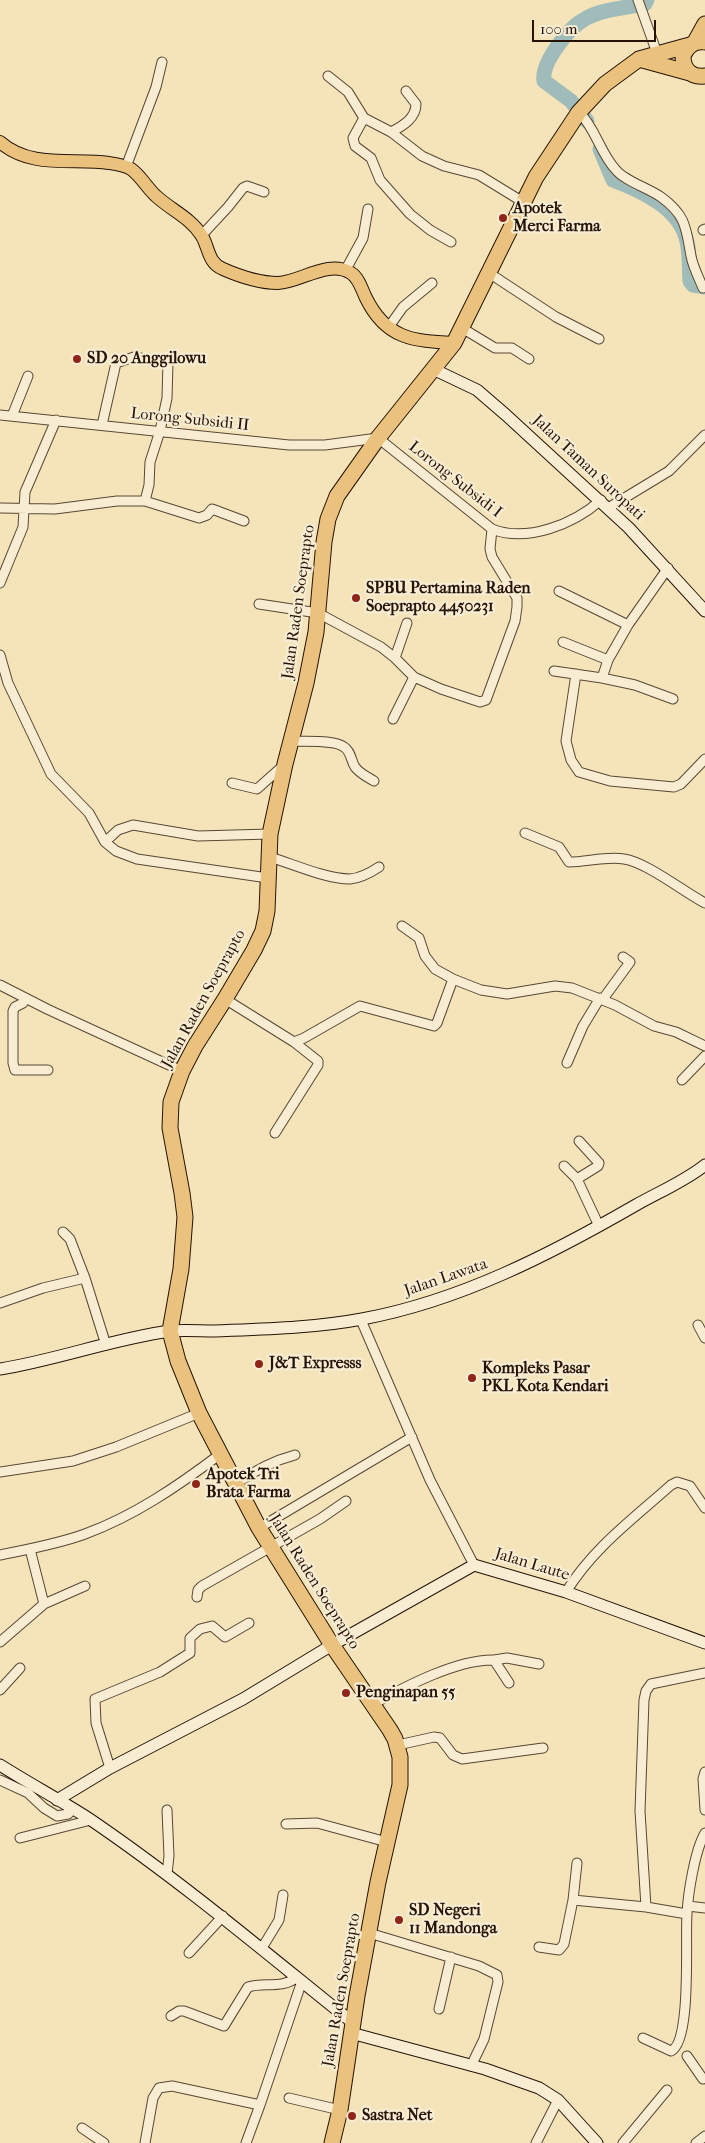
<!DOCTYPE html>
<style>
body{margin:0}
#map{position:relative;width:705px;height:2143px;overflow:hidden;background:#f5e4ba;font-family:"IM FELL French Canon",serif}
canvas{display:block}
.scale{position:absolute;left:532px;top:20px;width:124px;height:22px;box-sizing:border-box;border:2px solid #241306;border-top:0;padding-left:6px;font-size:15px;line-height:18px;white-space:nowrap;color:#241306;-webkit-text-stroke:4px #f8edd2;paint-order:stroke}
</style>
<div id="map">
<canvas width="705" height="2143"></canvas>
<div class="scale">100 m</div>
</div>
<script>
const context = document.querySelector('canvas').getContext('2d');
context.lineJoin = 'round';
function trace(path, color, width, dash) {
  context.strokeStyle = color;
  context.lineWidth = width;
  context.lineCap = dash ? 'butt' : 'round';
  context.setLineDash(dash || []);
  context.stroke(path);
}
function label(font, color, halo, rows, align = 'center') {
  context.font = font + ' "IM FELL French Canon",serif';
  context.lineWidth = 4.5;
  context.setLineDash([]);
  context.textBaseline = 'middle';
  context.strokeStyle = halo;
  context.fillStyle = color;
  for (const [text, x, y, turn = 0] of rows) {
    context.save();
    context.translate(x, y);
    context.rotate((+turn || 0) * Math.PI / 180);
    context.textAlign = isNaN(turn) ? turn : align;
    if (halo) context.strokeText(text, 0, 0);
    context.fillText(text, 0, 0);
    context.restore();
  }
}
trace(new Path2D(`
 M587,121L571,101L544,81C541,63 569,27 585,19C601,9 626,8 645,4L647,0
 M600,149L613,180C642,191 681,209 687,242C690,254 689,268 690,281L693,285L705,287`), '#a0bcba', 15);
const street = new Path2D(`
 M638,0L657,53
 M328,76L348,92L364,118L391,132L422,156L444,166L479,175L523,202
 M579,112C596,129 600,153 616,170C625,181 648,188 661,197C686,215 686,228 691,256C693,267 699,278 703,288
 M364,118L353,138L355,146L371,158L380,180L410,214L430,230L451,242
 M391,132C403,126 416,118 416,104L406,91
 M126,167L156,87L162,62
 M703,230L705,229
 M202,235L228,207L243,188L247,186L264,192
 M345,271L363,238L368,209
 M489,273L556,317L599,339
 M388,328L403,307L432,283
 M462,328L495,348H512L529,359
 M0,415L289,445H325L378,438L492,529C527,543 574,524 601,500
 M12,416L28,376
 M102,425L116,363L134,357L168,363L167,398L160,431L150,462L149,485L145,501
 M0,508L55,509L117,501H145L199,518L207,515L212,509L244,521
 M608,508L669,471L705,435
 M0,583L23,527L25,492L56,420
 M559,591L628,625
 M259,604L318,613L381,647L395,658L407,623
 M563,642L608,660L628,625L668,568
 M0,655L8,683L51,774L89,813L105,842L116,851L137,859L268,878
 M395,658L414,677L441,689L480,702L486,700L515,621L517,607V598L492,557L490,549L492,529
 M554,671L602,678L608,660
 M576,674L566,741L571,760L579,772L610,781L674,787L681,784L705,759
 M602,678L635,685L673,699
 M393,719L414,677
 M291,741C305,742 334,739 344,747C351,751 351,761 355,767C360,774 368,777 374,781
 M232,783L257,789L285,764
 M525,833L559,847L569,862C587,862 606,856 624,859C646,862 684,892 705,903
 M105,842L118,830L133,825L198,836L270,834
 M270,857C293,864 326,879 350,879C361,878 370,873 379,867
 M402,926L419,938L425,956L435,969L453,979
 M0,985L47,1009L182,1071
 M26,998L23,1003L15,1007L13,1011V1063L15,1070H48
 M225,999L294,1042L304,1038L360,1006L434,1026L437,1023L453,979L481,990L507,994L555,986L572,988L615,1005L654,1026L676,1032L705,1046
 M603,999L630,962L623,957
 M567,1063L583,1026L600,998
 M682,1080L705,1056
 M275,1133L318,1065V1061L294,1042
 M564,1166L577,1179L599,1226
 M577,1179L598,1166L599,1163L579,1141
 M63,1232L70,1239L85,1278
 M0,1303L43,1288L85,1278L106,1345
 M361,1320L430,1480L474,1565
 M698,1325L705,1338
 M0,1472L73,1461L116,1447L199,1413
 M236,1484C255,1470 272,1461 295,1455
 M259,1528L412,1437
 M30,1549L44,1604
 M0,1555C29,1549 58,1544 85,1534C134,1516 178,1486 219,1455
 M566,1592C593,1548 633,1519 671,1485L677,1482L690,1486L705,1508
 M197,1597L198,1590L202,1586L320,1519L346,1501
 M0,1642L44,1604L85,1586
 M494,1660L507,1658L539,1664
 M0,1690L20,1668
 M373,1704C405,1687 457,1659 494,1660L509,1683
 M398,1745L434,1737L440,1738L453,1755L462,1759L543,1748
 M110,1768L96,1723L95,1699L160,1672L190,1653V1638L200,1629L212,1626L225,1637L249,1623
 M705,1772L703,1779L705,1810
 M0,1780L28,1793L44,1808L57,1816L68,1814L73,1809
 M286,1824L317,1823L387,1842
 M20,1838L91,1820
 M167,1874L169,1856L167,1810
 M573,1900L646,1907
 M688,1906L705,1908
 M687,1914L646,1907L640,1811L644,1700L646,1691L651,1684L705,1673
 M369,1933L479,1966L497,1975L498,1982L484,2039L471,2066
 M539,1947L559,1950L564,1944L573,1900L577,1863
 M262,1948L279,1920L283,1895
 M189,1953L223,1916
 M439,2009L451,1957
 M171,2016L179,2011H184L224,2026L248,1987C264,1982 283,1989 297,1977
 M643,2038L671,2051C692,2042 685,1937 687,1914C688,1893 695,1850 705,1833
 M687,2056L703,2079
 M289,2098L340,2110
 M82,2128L104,2143
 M145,2143L153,2098L159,2088L172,2086L260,2105L302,1981
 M246,2143L260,2105
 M536,2143L558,2100
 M623,2143L667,2090
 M696,2143L705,2136`);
const secondary = new Path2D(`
 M433,369L477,390L506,415L629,528L705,611
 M0,1369C57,1360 112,1339 170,1331C185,1330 200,1331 215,1331C264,1329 314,1328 362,1319C460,1301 551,1254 636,1205C659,1192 685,1181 705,1165
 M0,1765C30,1784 62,1801 91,1820C182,1882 266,1953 352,2022
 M57,1800L110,1768L243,1699L332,1645L474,1565L566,1592L705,1643
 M351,2033L485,2069L539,2088L558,2100L597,2143`);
const primary = new Path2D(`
 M0,142C31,169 72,158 109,163C116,164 124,165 131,169C141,176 147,188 156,196C171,210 191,218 202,236C209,248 208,263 223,269C239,276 260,283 278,283C301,282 328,259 351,273C359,278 362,290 366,298C386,339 413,341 454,343`);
const highway = new Path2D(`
 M695,42L705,24
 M705,42C694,40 687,46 683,56C683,69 691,78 705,76
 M639,59L690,73
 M332,2143L340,2110L357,1996L378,1882L400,1785V1757L395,1739L390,1730L332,1645L259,1528L199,1413L178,1361L170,1331L181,1269L185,1217L182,1193L170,1128L171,1102L182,1071L195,1046L225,999L254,950L263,931L267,911L270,834L285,764L306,683L316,632L324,542L328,519L337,496L378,438L454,343L536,177L579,112L605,84L639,59L690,45`);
trace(street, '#584733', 11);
trace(secondary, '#241306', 13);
trace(primary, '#241306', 14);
trace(highway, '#241306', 17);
trace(street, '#f8edd2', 9);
trace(secondary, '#f8edd2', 11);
trace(primary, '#eac27d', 12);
trace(highway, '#eac27d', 15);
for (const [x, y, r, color] of [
 [503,218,5,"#8f2418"],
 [77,359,5,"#8f2418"],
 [356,598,5,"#8f2418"],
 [259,1364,5,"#8f2418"],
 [472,1378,5,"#8f2418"],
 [196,1484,5,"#8f2418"],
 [346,1693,5,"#8f2418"],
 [399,1920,5,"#8f2418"],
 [352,2116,5,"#8f2418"]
]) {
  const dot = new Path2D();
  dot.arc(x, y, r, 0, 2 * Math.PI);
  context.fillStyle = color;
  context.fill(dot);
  trace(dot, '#f8edd2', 2);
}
label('bold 16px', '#241306', '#f8edd2', [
 ["Apotek",513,209],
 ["Merci Farma",513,227],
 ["SD 20 Anggilowu",87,359],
 ["SPBU Pertamina Raden",366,589],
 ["Soeprapto 4450231",366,607],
 ["J&T Expresss",269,1364],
 ["Kompleks Pasar",482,1369],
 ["PKL Kota Kendari",482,1387],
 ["Apotek Tri",206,1475],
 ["Brata Farma",206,1493],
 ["Penginapan 55",356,1693],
 ["SD Negeri",409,1911],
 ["11 Mandonga",409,1929],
 ["Sastra Net",362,2116]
], 'left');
label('16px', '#241306', '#f8edd2', [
 ["Lorong Subsidi II",190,420,6],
 ["Jalan Taman Suropati",588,468,43],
 ["Lorong Subsidi I",455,480,38],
 ["Jalan Raden Soeprapto",299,602,-82],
 ["Jalan Raden Soeprapto",204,999,-61],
 ["Jalan Lawata",446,1278,-19],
 ["Jalan Laute",532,1565,17],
 ["Jalan Raden Soeprapto",314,1582,58],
 ["Jalan Raden Soeprapto",342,1990,-80]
]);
</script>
